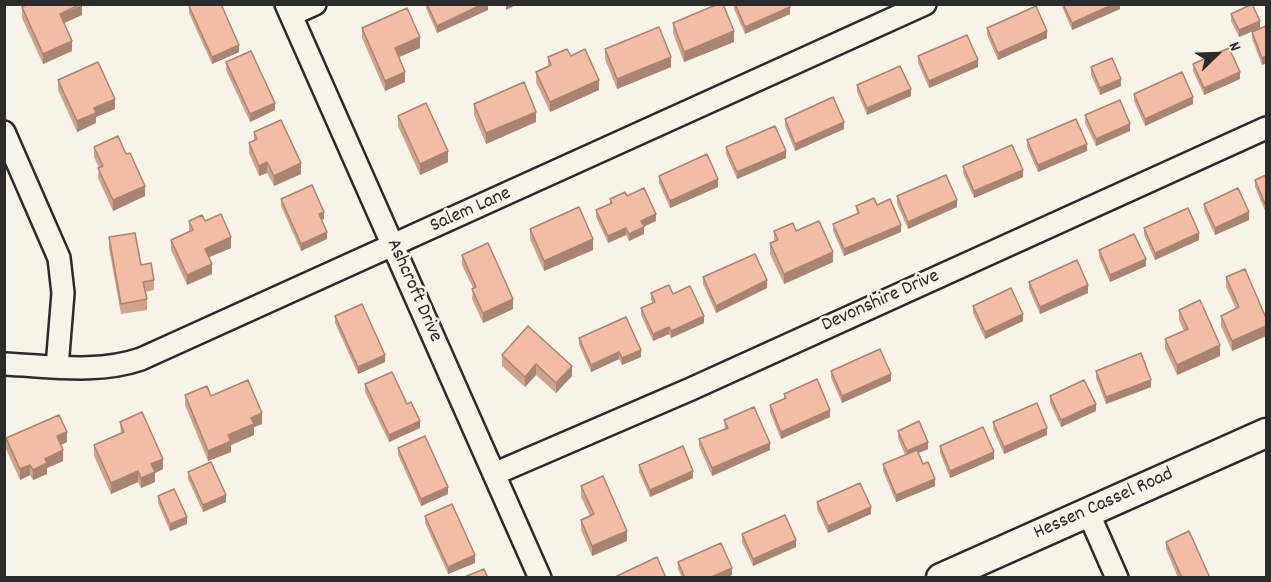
<!DOCTYPE html>
<style>
body{margin:0}
#map{position:relative;width:1271px;height:582px;overflow:hidden;background:#f7f3e8;font-family:Dekko,sans-serif}
canvas{display:block}
.frame{position:absolute;inset:0;border:6px solid #2b2b2b;pointer-events:none}
.north{position:absolute;left:1187px;top:24px;width:60px;height:60px;-webkit-text-stroke:4px #f7f3e8;paint-order:stroke;rotate:67deg;font-size:16px;font-weight:700;line-height:24px;text-align:center;color:#2b2b2b}
.north::after{content:'';display:block;margin:auto;width:21px;height:27px;background:#2b2b2b;clip-path:polygon(50% 0,100% 100%,50% 72%,0 100%)}
</style>
<div id="map">
<canvas width="1271" height="582"></canvas>
<div class="frame"></div>
<div class="north">N</div>
</div>
<script>
const context = document.querySelector('canvas').getContext('2d');
context.lineJoin = 'round';
function trace(path, color, width, dash) {
  context.strokeStyle = color;
  context.lineWidth = width;
  context.lineCap = dash ? 'butt' : 'round';
  context.setLineDash(dash || []);
  context.stroke(path);
}
function fill(path, color) {
  context.fillStyle = color;
  context.fill(path, 'evenodd');
}
function label(font, color, halo, rows, align = 'center') {
  context.font = font + ' Dekko,sans-serif';
  context.lineWidth = 5;
  context.setLineDash([]);
  context.textBaseline = 'middle';
  context.strokeStyle = halo;
  context.fillStyle = color;
  for (const [text, x, y, turn = 0] of rows) {
    context.save();
    context.translate(x, y);
    context.rotate((+turn || 0) * Math.PI / 180);
    context.textAlign = isNaN(turn) ? turn : align;
    if (halo) context.strokeText(text, 0, 0);
    context.fillText(text, 0, 0);
    context.restore();
  }
}
const minor = new Path2D(`
 M286,4L540,578
 M291,15L315,4
 M4,132L59,258L63,293L57,367
 M4,364C50,366 98,374 141,359L925,4
 M494,474L691,389L1266,128
 M1088,512L1117,578`);
const secondary = new Path2D(`
 M941,578L1266,433`);
trace(minor, '#2b2b2b', 26);
trace(secondary, '#2b2b2b', 33);
trace(minor, '#f7f3e8', 21);
trace(secondary, '#f7f3e8', 28);
fill(new Path2D(`
 M426,4H488V10L437,33L426,8Z
 M734,4H789L790,14L745,34L734,9Z
 M1061,4H1120V9L1072,30Z
 M189,6L239,52L212,64L189,13Z
 M22,7L82,15L64,23L72,51L43,64L22,18Z
 M1231,14L1260,28L1239,37L1231,21Z
 M673,23L734,42L684,62L673,33Z
 M1266,26V63L1262,65L1252,39V32Z
 M362,28L420,48L398,57L405,82L385,91L362,38Z
 M987,28L1047,38L998,60L987,35Z
 M605,49L671,67L617,89L605,59Z
 M571,56L599,90L550,112L536,82V72L548,67V57Z
 M918,56L978,67L929,88L918,63Z
 M226,62L275,110L250,122L226,70Z
 M1193,64L1240,79L1204,95L1193,71Z
 M1091,67L1121,86L1100,95L1091,75Z
 M58,80L115,109L96,117V123L77,132L58,90Z
 M857,85L911,96L867,115L857,92Z
 M1134,94L1193,104L1145,126L1134,101Z
 M474,104L536,122L486,144L474,115Z
 M1085,115L1130,131L1096,146L1085,123Z
 M398,116L448,162L420,175L398,126Z
 M785,119L844,129L795,151L785,126Z
 M254,132L301,174L274,186L267,173L259,176L249,153V143L254,141Z
 M1027,140L1087,151L1038,172L1027,147Z
 M94,147L126,154L145,196L113,211L98,178L99,168L94,157Z
 M726,147L786,158L737,179L726,154Z
 M963,166L1023,177L974,198L963,173Z
 M1266,175V213L1255,187V180Z
 M659,176L718,187L670,208L659,183Z
 M627,196L656,221L644,226V234L629,241L626,235L608,243L596,217V210L610,204V199Z
 M897,196L957,207L908,229L897,204Z
 M281,199L324,219L322,220L327,239L301,251L281,206Z
 M1204,204L1249,220L1215,235L1204,211Z
 M877,205L901,232L844,256L833,231V224L857,214L856,206Z
 M189,221H205L231,248L209,257L212,274L187,285L171,250V240L189,231Z
 M1144,228L1199,240L1155,260L1144,235Z
 M530,229L593,250L544,271L530,239Z
 M774,231H796L833,262L784,284L770,254V243L774,242Z
 M109,237L141,265L154,280V290L145,292L147,299V310L121,314L109,248Z
 M1099,250L1146,266L1110,282L1099,257Z
 M462,255L513,309L483,323L472,299L473,288L462,265Z
 M703,277L767,288L716,313L703,284Z
 M1226,277L1266,318V336L1232,351L1221,326V316L1236,309L1226,287Z
 M1029,282L1088,293L1040,314L1029,289Z
 M651,293L673,294L704,323L671,338L669,334L653,341L641,315V308L653,303L651,300Z
 M973,306L1023,321L985,339L973,313Z
 M1179,310L1220,356L1177,375L1165,349V339L1184,331L1179,320Z
 M335,316L385,362L358,374L335,323Z
 M528,326L572,376L556,393L536,375L525,387L502,366V355Z
 M579,338L641,357L622,365L619,359L591,372L579,345Z
 M831,371L891,381L842,403L831,378Z
 M1096,371L1151,387L1106,404L1096,378Z
 M365,384L420,428L389,442L365,392Z
 M784,394L830,417L781,439L770,412V405L784,399Z
 M185,395L211,396L262,424L254,427V435L231,445V452L208,461L185,405Z
 M1050,396L1096,411L1061,427L1050,403Z
 M724,420L770,450L712,476L699,446V439L725,429Z
 M120,422L163,469L155,473V482L141,488L138,482L111,494L94,456V445L121,434Z
 M993,422L1047,435L1004,454L993,429Z
 M898,431L928,449L918,453L923,464L935,486L896,502L883,471V464L905,455L898,438Z
 M6,438L67,442L60,445L63,461L47,468V474L33,480L30,475L20,480L6,449Z
 M940,446L994,459L950,478L940,453Z
 M398,448L448,494L421,506L398,455Z
 M639,465L693,478L650,497L639,472Z
 M188,472L226,502L203,512L188,479Z
 M581,486L627,541L592,556L581,530V520L590,516L581,497Z
 M158,496L187,524L170,531L158,503Z
 M817,502L871,514L828,533L817,509Z
 M425,516L475,563L448,574L425,523Z
 M742,534L796,547L753,566L742,542Z
 M1166,542L1210,578H1178L1166,549Z
 M678,562L732,575L725,578H682L678,569Z`), '#d0a38d');
fill(new Path2D(`
 M483,4H488V10L437,33V26Z
 M506,4H518L506,10Z
 M1114,4H1120V9L1072,30V23Z
 M82,5V15L60,25V14Z
 M790,7V14L745,34V27Z
 M1260,21V28L1239,37V30Z
 M734,31V42L684,62V52Z
 M1047,31V38L998,60V53Z
 M420,37V48L395,59V48Z
 M72,41V51L43,64V54Z
 M239,45V52L212,64V57Z
 M1266,56V63L1262,65V58Z
 M671,57V67L617,89V79Z
 M978,60V67L929,88V81Z
 M405,72V82L385,91V81Z
 M1240,72V79L1204,95V88Z
 M1121,79V86L1100,95V88Z
 M599,80V90L550,112V102Z
 M911,89V96L867,115V108Z
 M1193,97V104L1145,126V119Z
 M115,99V109L96,117V123L77,132V121L94,108Z
 M275,103V110L250,122V114Z
 M536,112V122L486,144V133Z
 M844,122V129L795,151V144Z
 M1130,124V131L1096,146V139Z
 M1087,144V151L1038,172V165Z
 M448,151V162L420,175V164Z
 M786,151V158L737,179V172Z
 M267,162V173L259,176V166Z
 M301,163V174L274,186V176Z
 M1023,170V177L974,198V191Z
 M718,179V187L670,208V201Z
 M145,186V196L113,211V200Z
 M957,200V207L908,229V222Z
 M324,212V219L319,221V214Z
 M1249,212V220L1215,235V228Z
 M656,214V221L641,228V221Z
 M901,225V232L844,256V249Z
 M644,227V234L629,241V234Z
 M626,228V235L608,243V236Z
 M327,232V239L301,251V244Z
 M1199,233V240L1155,260V253Z
 M231,237V248L205,259V249Z
 M593,239V250L544,271V261Z
 M833,252V262L784,284V274Z
 M1146,259V266L1110,282V275Z
 M212,264V274L187,285V275Z
 M767,280V288L716,313V306Z
 M1088,285V293L1040,314V307Z
 M513,299V309L483,323V313Z
 M1023,314V321L985,339V332Z
 M704,316V323L671,338V331Z
 M1266,326V336L1232,351V341Z
 M669,327V334L653,341V334Z
 M1220,345V356L1177,375V365Z
 M641,350V357L622,365V358Z
 M619,352V359L591,372V365Z
 M385,355V362L358,374V367Z
 M536,364V375L525,387V377Z
 M572,366V376L556,393V383Z
 M891,374V381L842,403V396Z
 M1151,380V387L1106,404V397Z
 M1096,404V411L1061,427V420Z
 M830,410V417L781,439V432Z
 M262,413V424L254,427V435L231,445V452L208,461V451L251,418Z
 M420,421V428L389,442V435Z
 M1047,428V435L1004,454V447Z
 M67,432V442L57,447V436Z
 M928,442V449L907,458V451Z
 M770,443V450L712,476V468Z
 M63,450V461L47,468V474L33,480V470L45,459Z
 M994,452V459L950,478V471Z
 M163,459V469L155,473V482L141,488V478L151,464Z
 M30,465V475L20,480V469Z
 M138,471V482L111,494V483Z
 M693,471V478L650,497V490Z
 M935,479V486L896,502V495Z
 M448,487V494L421,506V499Z
 M226,495V502L203,512V505Z
 M871,507V514L828,533V526Z
 M187,517V524L170,531V524Z
 M627,531V541L592,556V546Z
 M796,540V547L753,566V559Z
 M475,555V563L448,574V567Z
 M732,568V575L725,578H709Z`), '#a98473');
const building = new Path2D(`
 M28,4H81L60,14L72,41L43,54L22,7Z
 M192,4H221L239,45L212,57L189,6Z
 M427,4H483L437,26Z
 M718,4H723L734,31L684,52L673,23Z
 M735,4H789L790,7L745,27Z
 M1063,4H1114L1072,23Z
 M1252,4L1260,21L1239,30L1231,14Z
 M1036,6L1047,31L998,53L987,28Z
 M407,8L420,37L395,48L405,72L385,81L362,28Z
 M1266,26V56L1262,58L1252,32Z
 M659,27L671,57L617,79L605,49Z
 M967,35L978,60L929,81L918,56Z
 M1229,48L1240,72L1204,88L1193,64Z
 M567,49L571,56L585,49L599,80L550,102L536,72L551,65L548,57Z
 M251,51L275,103L250,114L226,62Z
 M1112,58L1121,79L1100,88L1091,67Z
 M98,62L115,99L94,108L96,113L77,121L58,80Z
 M900,66L911,89L867,108L857,85Z
 M1182,72L1193,97L1145,119L1134,94Z
 M524,82L536,112L486,133L474,104Z
 M833,97L844,122L795,144L785,119Z
 M1120,100L1130,124L1096,139L1085,115Z
 M426,103L448,151L420,164L398,116Z
 M1076,119L1087,144L1038,165L1027,140Z
 M281,120L301,163L274,176L267,162L259,166L249,143L257,139L254,132Z
 M775,126L786,151L737,172L726,147Z
 M118,136L126,154L130,153L145,186L113,200L98,168L103,166L94,147Z
 M1012,145L1023,170L974,191L963,166Z
 M707,154L718,179L670,201L659,176Z
 M946,175L957,200L908,222L897,196Z
 M1266,175V206L1255,180Z
 M312,185L324,212L319,214L327,232L301,244L281,199Z
 M644,188L656,214L641,221L644,227L629,234L626,228L608,236L596,210L612,203L610,199L625,192L627,196Z
 M1238,188L1249,212L1215,228L1204,204Z
 M874,198L877,205L890,199L901,225L844,249L833,224L859,213L856,206Z
 M579,207L593,239L544,261L530,229Z
 M1188,208L1199,233L1155,253L1144,228Z
 M221,214L231,237L205,249L212,264L187,275L171,240L193,230L189,221L202,215L205,221Z
 M819,221L833,252L784,274L770,243L778,240L774,231L793,223L796,231Z
 M135,233L141,265L151,263L154,280L143,282L147,299L121,304L109,237Z
 M1134,234L1146,259L1110,275L1099,250Z
 M488,243L513,299L483,313L472,289L476,287L462,255Z
 M755,254L767,280L716,306L703,277Z
 M1077,260L1088,285L1040,307L1029,282Z
 M1245,269L1266,318V326L1232,341L1221,316L1239,307L1226,277Z
 M669,285L673,294L690,286L704,316L671,331L669,327L653,334L641,308L655,302L651,293Z
 M1011,288L1023,314L985,332L973,306Z
 M1200,300L1220,345L1177,365L1165,339L1188,329L1179,310Z
 M362,304L385,355L358,367L335,316Z
 M626,317L641,350L622,358L619,352L591,365L579,338Z
 M528,326L572,366L556,383L536,364L525,377L502,355Z
 M880,349L891,374L842,396L831,371Z
 M1141,353L1151,380L1106,397L1096,371Z
 M392,372L407,404L411,402L420,421L389,435L365,384Z
 M817,379L830,410L781,432L770,405L786,398L784,394Z
 M248,380L262,413L251,418L254,424L228,435L231,441L208,451L185,395L207,386L211,396Z
 M1084,380L1096,404L1061,420L1050,396Z
 M1037,403L1047,428L1004,447L993,422Z
 M754,407L770,443L712,468L699,439L728,428L724,420Z
 M142,412L163,459L151,464L155,472L141,478L138,471L111,483L94,445L124,432L120,422Z
 M59,415L67,432L57,436L63,450L45,459L47,463L33,470L30,465L20,469L6,438Z
 M919,421L928,442L907,451L898,431Z
 M983,427L994,452L950,471L940,446Z
 M425,436L448,487L421,499L398,448Z
 M683,446L693,471L650,490L639,465Z
 M917,450L923,464L928,462L935,479L896,495L883,464Z
 M211,462L226,495L203,505L188,472Z
 M603,476L627,531L592,546L581,520L594,514L581,486Z
 M860,483L871,507L828,526L817,502Z
 M174,489L187,517L170,524L158,496Z
 M452,504L475,555L448,567L425,516Z
 M785,515L796,540L753,559L742,534Z
 M1189,531L1210,578H1182L1166,542Z
 M721,543L732,568L709,578H685L678,562Z
 M657,557L666,578H613Z
 M484,569L488,578H462Z`);
fill(building, '#f2bda4');
trace(building, '#a98473', 1.5);
label('20px', '#2b2b2b', '#f7f3e8', [
 ["Salem Lane",471,211,-24],
 ["Ashcroft Drive",413,291,66],
 ["Devonshire Drive",881,302,-24],
 ["Hessen Cassel Road",1104,505,-24]
]);
</script>
